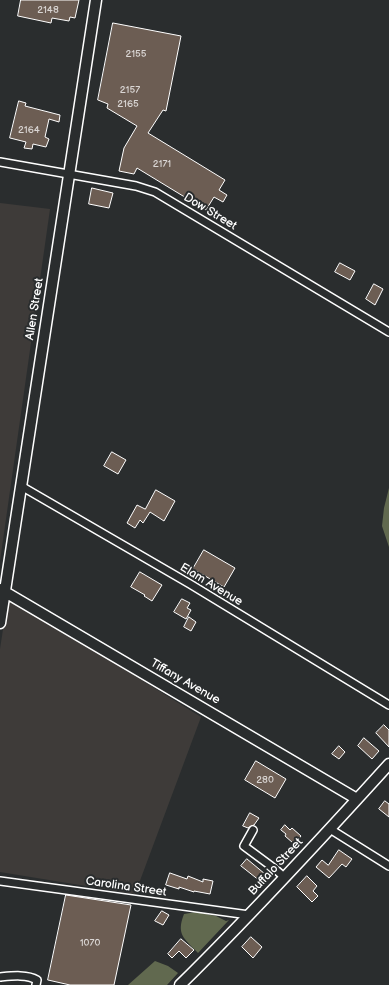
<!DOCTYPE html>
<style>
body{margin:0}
canvas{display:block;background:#2a2d2e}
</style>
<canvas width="389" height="985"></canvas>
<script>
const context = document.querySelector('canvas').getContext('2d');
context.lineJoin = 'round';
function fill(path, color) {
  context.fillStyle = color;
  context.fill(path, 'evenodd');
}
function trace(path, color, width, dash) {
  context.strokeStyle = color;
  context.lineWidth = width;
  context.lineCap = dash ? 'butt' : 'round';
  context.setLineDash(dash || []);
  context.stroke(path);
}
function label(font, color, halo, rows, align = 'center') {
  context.font = font + ' "Balsamiq Sans",sans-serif';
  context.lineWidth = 4;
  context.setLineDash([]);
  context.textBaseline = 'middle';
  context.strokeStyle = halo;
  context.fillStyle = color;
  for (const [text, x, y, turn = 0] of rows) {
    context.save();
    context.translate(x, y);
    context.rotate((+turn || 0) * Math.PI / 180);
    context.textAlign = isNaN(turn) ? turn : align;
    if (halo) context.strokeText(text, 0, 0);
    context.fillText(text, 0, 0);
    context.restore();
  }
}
fill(new Path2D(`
 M0,203L50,209L0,561Z
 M8,597L201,717L135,894L0,872V649Z`), '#3e3b39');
fill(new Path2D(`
 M389,488V547L382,526L384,508Z
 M196,912L216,916L226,921L229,920L198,953C184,938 176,935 184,914Z
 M155,961L168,966L178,973L167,985H128Z`), '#61694f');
const building = new Path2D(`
 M21,0H79L75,18L70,17L69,21L52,18L51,23L18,16Z
 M113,23L181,36L166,111L163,110L148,133L225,180L219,190L227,195L223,202L214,197L206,210L137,168L134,174L119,171L124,148L137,126L107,108L108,104L98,100Z
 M19,101L26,103L25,106L60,115L59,122L49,119L45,137L49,139L46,147L33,144L32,149L24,148L26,142L10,138Z
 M92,188L113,193L109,208L89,204Z
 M340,263L355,271L350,280L335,272Z
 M374,284L383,289L375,305L366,299Z
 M112,452L126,460L118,474L104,466Z
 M156,490L175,501L164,521L150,512L143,523L140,520L135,528L127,523L137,505L145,509Z
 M204,550L235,568L224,587L193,569Z
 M140,572L162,585L152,601L144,596L145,595L131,587Z
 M182,599L190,603L187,608L191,610L186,619L174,612Z
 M189,617L196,622L191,631L184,627Z
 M384,725L389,730V747L376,733Z
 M364,738L379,751L372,759L358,746Z
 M339,746L345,752L339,759L332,754Z
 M256,761L286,779L275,798L245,780Z
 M385,801L389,804V817L379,809Z
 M250,813L259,818L254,825L251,826L248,828L243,826Z
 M285,825L290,830L292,828L301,836L296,842L295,841L293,843L285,836L286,834L281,830Z
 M339,850L352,859L346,867L342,864L329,878L316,867L322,860L328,865Z
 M247,859L265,874L260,881L241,866Z
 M170,873L187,879L188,876L203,882V879L213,881L210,894L194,891V892L179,887V889L166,885Z
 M307,876L317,886L313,891L318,896L312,902L297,887Z
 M66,895L131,905L114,985H70L48,980Z
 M162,911L169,915L163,925L155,921Z
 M251,937L262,947L253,958L242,947Z
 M181,939L194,950L186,958L179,951L172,958L168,954Z`);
fill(building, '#6c5d53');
trace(building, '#fff', 1);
const street = new Path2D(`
 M0,162L136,186L155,192L389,332
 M21,486L190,584L389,705
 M330,829L389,866
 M253,830L244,846L275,869L284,877
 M0,881L249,915
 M0,977C11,976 27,974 37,980L36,985`);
const secondary = new Path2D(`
 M0,589L357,799
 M0,623L96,0
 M180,985C252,914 321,839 389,764`);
trace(street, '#fff', 10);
trace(secondary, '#fff', 13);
trace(street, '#2a2d2e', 7);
trace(secondary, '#2a2d2e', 10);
label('10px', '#dad6d4', null, [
 ["2148",48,10],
 ["2155",136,54],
 ["2157",130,90],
 ["2165",128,104],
 ["2164",29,130],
 ["2171",162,164],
 ["280",265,780],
 ["1070",90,943]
]);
label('12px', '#fff', '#2a2d2e', [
 ["Dow Street",210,212,31],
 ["Allen Street",35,309,-81],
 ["Elam Avenue",211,585,31],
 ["Tiffany Avenue",185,682,30],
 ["Buffalo Street",276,867,-47],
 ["Carolina Street",126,887,8]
]);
</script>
